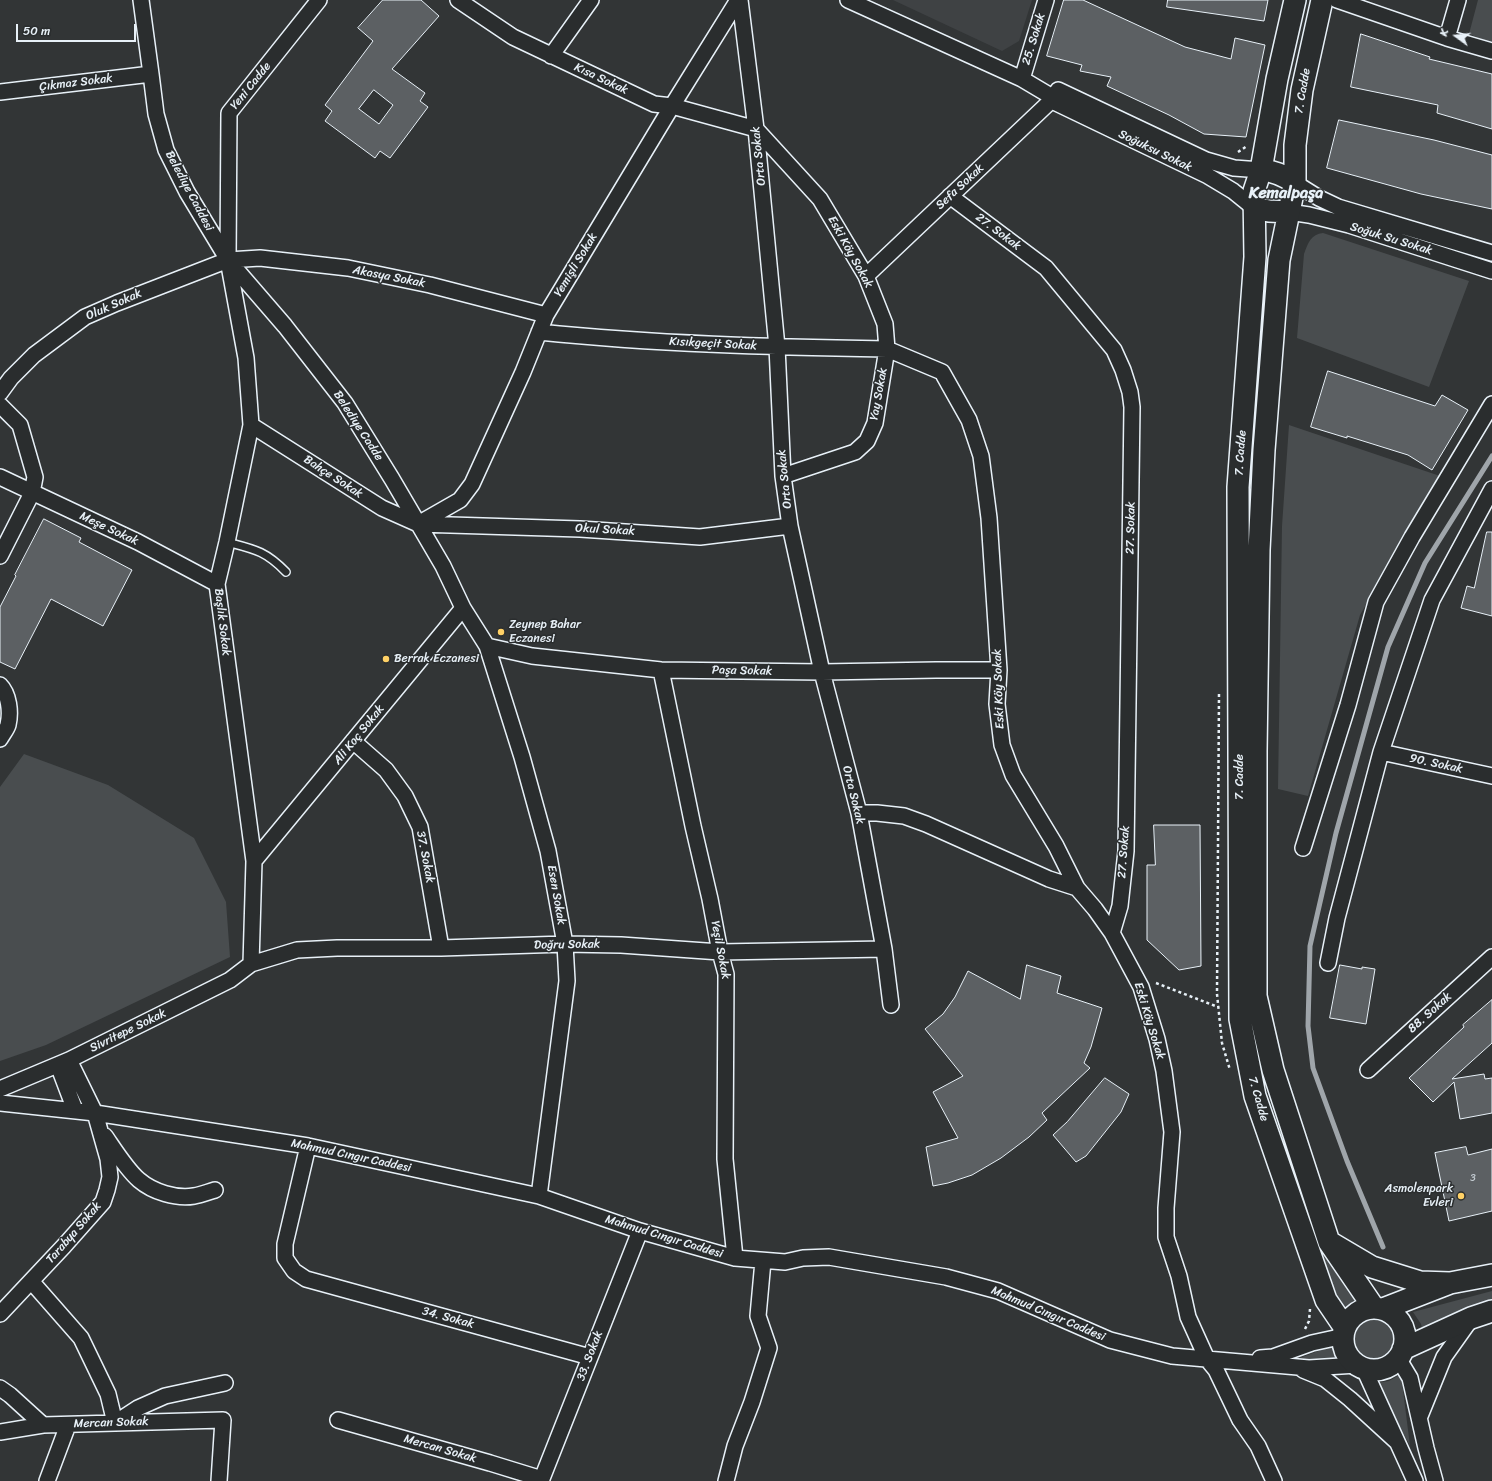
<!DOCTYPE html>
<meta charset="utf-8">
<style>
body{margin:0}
#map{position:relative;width:1492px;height:1481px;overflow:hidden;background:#323536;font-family:Sriracha,sans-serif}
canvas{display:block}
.north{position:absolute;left:1436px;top:16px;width:40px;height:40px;-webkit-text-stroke:3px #2a2d2e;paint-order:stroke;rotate:285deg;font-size:11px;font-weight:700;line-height:16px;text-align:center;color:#e8f1f8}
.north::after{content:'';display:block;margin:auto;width:14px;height:18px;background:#e8f1f8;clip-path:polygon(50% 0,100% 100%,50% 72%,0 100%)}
.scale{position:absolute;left:16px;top:24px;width:120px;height:18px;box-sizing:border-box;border:2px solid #e8f1f8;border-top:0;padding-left:5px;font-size:12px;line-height:14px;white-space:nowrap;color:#e8f1f8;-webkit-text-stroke:3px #2a2d2e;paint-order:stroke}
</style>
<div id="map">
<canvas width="1492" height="1481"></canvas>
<div class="north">K</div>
<div class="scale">50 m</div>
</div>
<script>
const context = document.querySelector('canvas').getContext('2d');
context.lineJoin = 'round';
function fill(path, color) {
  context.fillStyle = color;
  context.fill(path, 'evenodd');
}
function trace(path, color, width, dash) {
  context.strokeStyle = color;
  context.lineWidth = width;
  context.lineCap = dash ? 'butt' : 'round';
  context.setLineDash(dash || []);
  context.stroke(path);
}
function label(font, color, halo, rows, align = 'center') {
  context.font = font + ' Sriracha,sans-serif';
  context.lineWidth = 3;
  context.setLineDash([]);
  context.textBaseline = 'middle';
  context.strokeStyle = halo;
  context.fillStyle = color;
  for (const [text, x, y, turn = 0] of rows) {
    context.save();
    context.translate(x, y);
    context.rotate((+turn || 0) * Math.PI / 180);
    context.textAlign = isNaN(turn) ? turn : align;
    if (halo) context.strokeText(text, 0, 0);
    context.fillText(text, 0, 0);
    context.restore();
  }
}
fill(new Path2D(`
 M893,0H1032L1019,41L1002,51Z`), '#3f4244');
fill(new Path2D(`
 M1478,0H1492V43L1469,34Z
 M1323,233L1469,281L1429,387L1297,338L1304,254C1308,243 1311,234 1323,233Z
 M1289,425L1440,476L1360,615L1308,796L1278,789L1282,526Z
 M24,754L108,785L194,838L226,902L230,957L46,1045L0,1061V787Z
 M1316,1228L1362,1300L1353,1304L1342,1313L1311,1231Z
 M1492,1291V1300L1458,1314L1423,1333L1421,1324L1413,1312Z
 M1352 1339a21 21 0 1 1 42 0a21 21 0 1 1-42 0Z
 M1334,1345L1336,1357L1340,1363L1284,1364Z
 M1401,1374L1410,1446L1377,1383L1389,1381Z`), '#494d4f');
trace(new Path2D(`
 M1383,1247L1347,1161L1313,1068L1308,1026L1310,946L1336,833L1388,647L1425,563L1492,456`), '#9fa5aa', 5);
const building = new Path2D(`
 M383,0H421L439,16L392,69L425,93L420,101L428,107L390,158L380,151L375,158L325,121L332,111L325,105L373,41L358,28ZM374,90L393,105L379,124L359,109Z
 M1064,0H1083L1185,47L1231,59L1235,38L1265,45L1246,137L1204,134L1169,115L1107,86L1111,77L1080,71L1082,65L1047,56Z
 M1168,0H1268L1264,21L1167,7Z
 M1361,34L1430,57L1429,59L1492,74V129L1437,113L1438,105L1351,87Z
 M1339,120L1434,140L1492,155V209L1421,194L1327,168Z
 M1328,371L1435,406L1442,395L1468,410L1432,470L1408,455L1347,436V438L1311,427Z
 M44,519L81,538L79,542L132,570L103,626L51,599L15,669L0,662V607L16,576L15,575Z
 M1487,532H1492V616L1461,608L1467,586L1474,588Z
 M1154,825H1200L1201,966L1179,970L1147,940V865H1155Z
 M1027,965L1061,976L1057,993L1102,1008L1091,1047L1084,1063L1090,1068L1042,1113L1047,1120L1029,1137L1001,1158L972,1175L948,1183L933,1186L926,1147L958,1138L933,1092L963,1076L925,1029L943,1014L955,997L968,971L1020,999Z
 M1340,965L1362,969V967L1375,969L1366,1024L1330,1018Z
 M1492,1000V1043L1452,1079L1484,1074L1485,1079L1492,1078V1113L1460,1119L1454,1082L1433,1102L1409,1078L1464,1027L1463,1025Z
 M1105,1078L1129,1094L1121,1112L1086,1156L1076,1162L1053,1135L1067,1122Z
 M1466,1147L1468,1155L1492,1149V1211L1449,1221L1435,1153Z`);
fill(building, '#5c6063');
trace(building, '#e8f1f8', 1);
const service = new Path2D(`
 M227,542C254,549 266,551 286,572`);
const minor = new Path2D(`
 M141,0L151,74L156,114L166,150L187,192L228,260L285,326L345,403L392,479L443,566L463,608L487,646L522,757L548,851L565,944L567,981L539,1196
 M458,0L513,37L654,104L672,106L756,129L820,199L866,276L885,324L887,349L942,372L969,420L981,456L989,518L999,670L997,704L1002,745L1013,775L1056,846L1077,888L1095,909L1112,933L1141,987L1157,1039L1164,1071L1172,1132L1166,1208V1237L1179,1276L1188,1317L1207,1359L1216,1370L1240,1420L1258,1446L1274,1481
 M740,0L756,129L777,347L783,476L790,526L822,672L859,813L884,949L891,1005
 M848,0L1022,79L1054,98V102L1208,176L1233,191L1254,208
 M1337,0L1447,38L1492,51
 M1447,38L1458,0
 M551,56L591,0
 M1022,79L1046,0
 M0,92L151,74
 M1295,183L1319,198L1338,207L1492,253
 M950,196L1046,268L1114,350L1123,370L1130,392L1132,407L1126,851L1120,906L1112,933
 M1289,212L1309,215L1349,225L1492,271
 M866,276L1054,98L1058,90L1206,160L1234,168L1261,170
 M539,332C655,344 771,347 887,349L875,423L867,441L855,452L783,476
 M0,393L11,378L34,355L85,317L117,303L228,260L260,258L348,268L430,285L546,315
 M0,405L20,425L35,477L32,493L0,556
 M251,425L382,508L418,524L580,529L700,537L790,526
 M0,477L138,542L217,584
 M418,524L460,500L472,484L523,372L546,315L672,106L738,0
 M487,646L532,656L661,670L822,672L936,670H999
 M661,670L693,826L710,899L720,952L726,974L725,1159L735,1258
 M0,685C9,694 11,712 8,725C7,729 2,735 0,739
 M353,741L386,770L405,796L420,827L441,948
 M1381,752L1492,776
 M859,813H877L904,816L926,824L1049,879L1077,888
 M1303,848L1348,705L1376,602L1412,537L1492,404
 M254,861L463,608
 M1328,963L1337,918L1381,752L1432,600L1492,489
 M251,964L254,861L217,584L227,542L251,425L246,358L228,260L229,113L319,0
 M58,1065L75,1110
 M1368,1070L1492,957
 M0,1089L69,1060L230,980L251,964L297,950L337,948H441L565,944L621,945L720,952L884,949
 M0,1103L95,1113L308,1146L539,1196L640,1231L735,1258L785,1262L803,1258L829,1257L946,1277L998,1291L1110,1340L1172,1356L1309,1368L1357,1365
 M105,1136C114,1149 127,1170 139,1180C153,1192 176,1199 194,1196C201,1195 208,1192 215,1190
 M308,1146L285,1244V1258L294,1271L306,1279L590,1357
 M31,1281L81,1338L108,1394L115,1423L138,1408L165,1396L225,1383
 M0,1314L64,1246L103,1202L107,1190L110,1177L108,1159L95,1113L69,1060
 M1260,1358L1273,1357L1312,1343L1344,1336
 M1398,1358L1410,1378L1426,1448L1435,1481
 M1364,1369L1415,1481
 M1303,1370L1325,1379L1350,1399L1396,1441
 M0,1388L10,1395L43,1425
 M1420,1416L1444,1357L1471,1319
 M338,1420L490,1463L542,1479
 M0,1432L43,1425L223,1420L219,1481
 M47,1481L68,1425
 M541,1481L640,1231
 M726,1481L735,1446L752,1402L769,1348L758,1316L763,1261`);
const secondary = new Path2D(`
 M1295,0L1277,79L1261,170L1254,191L1255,257L1238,487L1240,1019L1255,1096L1326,1300L1345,1328
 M1322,0L1302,90L1295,145V183L1279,260L1264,450L1259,550L1256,751V996L1273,1070L1329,1242L1374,1308
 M1261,170C1274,171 1284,175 1295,183
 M1254,208L1269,211L1289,212
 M1333,1244L1372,1267L1420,1282L1450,1283
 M1343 1339a31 31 0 1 1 62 0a31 31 0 1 1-62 0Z
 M1383,1309L1450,1283L1492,1275
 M1403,1349L1471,1318L1492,1311`);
trace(service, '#e8f1f8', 10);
trace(minor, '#e8f1f8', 18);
trace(secondary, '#e8f1f8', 24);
trace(new Path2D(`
 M1238,152L1247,146
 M1219,694L1217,994L1222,1043L1230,1070
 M1156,983L1218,1007
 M1305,1329L1309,1321L1310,1309`), '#e8f1f8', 2.5, [3, 3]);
trace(service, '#2a2d2e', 7);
trace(minor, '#2a2d2e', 15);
trace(secondary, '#2a2d2e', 21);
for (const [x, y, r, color] of [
 [501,632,4,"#ffd166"],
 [386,659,4,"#ffd166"],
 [1461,1196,4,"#ffd166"]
]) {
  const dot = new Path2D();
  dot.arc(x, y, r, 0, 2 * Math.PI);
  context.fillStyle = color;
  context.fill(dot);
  trace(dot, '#2a2d2e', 1.5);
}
label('10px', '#c5cdd3', null, [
 ["3",1473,1178]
]);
label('12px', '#e8f1f8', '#2a2d2e', [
 ["25. Sokak",1034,39,-73],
 ["Kısa Sokak",601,79,25],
 ["Çıkmaz Sokak",76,83,-7],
 ["Yeni Cadde",251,86,-51],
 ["7. Cadde",1303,91,-80],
 ["Soğuksu Sokak",1155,151,26],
 ["Orta Sokak",759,156,-96],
 ["Sefa Sokak",960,187,-43],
 ["Belediye Caddesi",189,191,62],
 ["27. Sokak",998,232,37],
 ["Soğuk Su Sokak",1391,239,17],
 ["Eski Köy Sokak",850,252,61],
 ["Yemişli Sokak",576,265,-59],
 ["Akasya Sokak",389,277,11],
 ["Oluk Sokak",114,305,-24],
 ["Kısıkgeçit Sokak",713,344,3],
 ["Yay Sokak",879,394,-80],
 ["Belediye Cadde",358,426,57],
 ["7. Cadde",1241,453,-86],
 ["Bahçe Sokak",333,477,33],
 ["Orta Sokak",785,479,-96],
 ["27. Sokak",1131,528,-89],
 ["Meşe Sokak",109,529,25],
 ["Okul Sokak",605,530,3],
 ["Başlık Sokak",222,622,83],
 ["Paşa Sokak",742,671,1],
 ["Eski Köy Sokak",999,689,-92],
 ["Ali Koç Sokak",359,735,-51],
 ["90. Sokak",1436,764,12],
 ["7. Cadde",1240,777,-90],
 ["Orta Sokak",853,795,76],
 ["27. Sokak",1124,852,-86],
 ["37. Sokak",425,857,79],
 ["Esen Sokak",556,895,80],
 ["Doğru Sokak",567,945,-1],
 ["Yeşil Sokak",720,950,79],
 ["88. Sokak",1430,1013,-42],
 ["Eski Köy Sokak",1149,1021,73],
 ["Sivritepe Sokak",128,1031,-26],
 ["7. Cadde",1258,1099,74],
 ["Mahmud Cıngır Caddesi",351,1156,12],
 ["Tarabya Sokak",74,1233,-49],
 ["Mahmud Cıngır Caddesi",664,1237,17],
 ["Mahmud Cıngır Caddesi",1048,1314,23],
 ["34. Sokak",448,1318,15],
 ["33. Sokak",590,1356,-69],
 ["Mercan Sokak",111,1423,-2],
 ["Mercan Sokak",440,1449,16]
]);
label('12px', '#e8f1f8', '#2a2d2e', [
 ["Zeynep Bahar",509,625],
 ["Eczanesi",509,639],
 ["Berrak Eczanesi",394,659],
 ["Asmolenpark",1453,1189,"right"],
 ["Evleri",1453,1203,"right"]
], 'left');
label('bold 16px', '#e8f1f8', '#2a2d2e', [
 ["Kemalpaşa",1286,194]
]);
</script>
